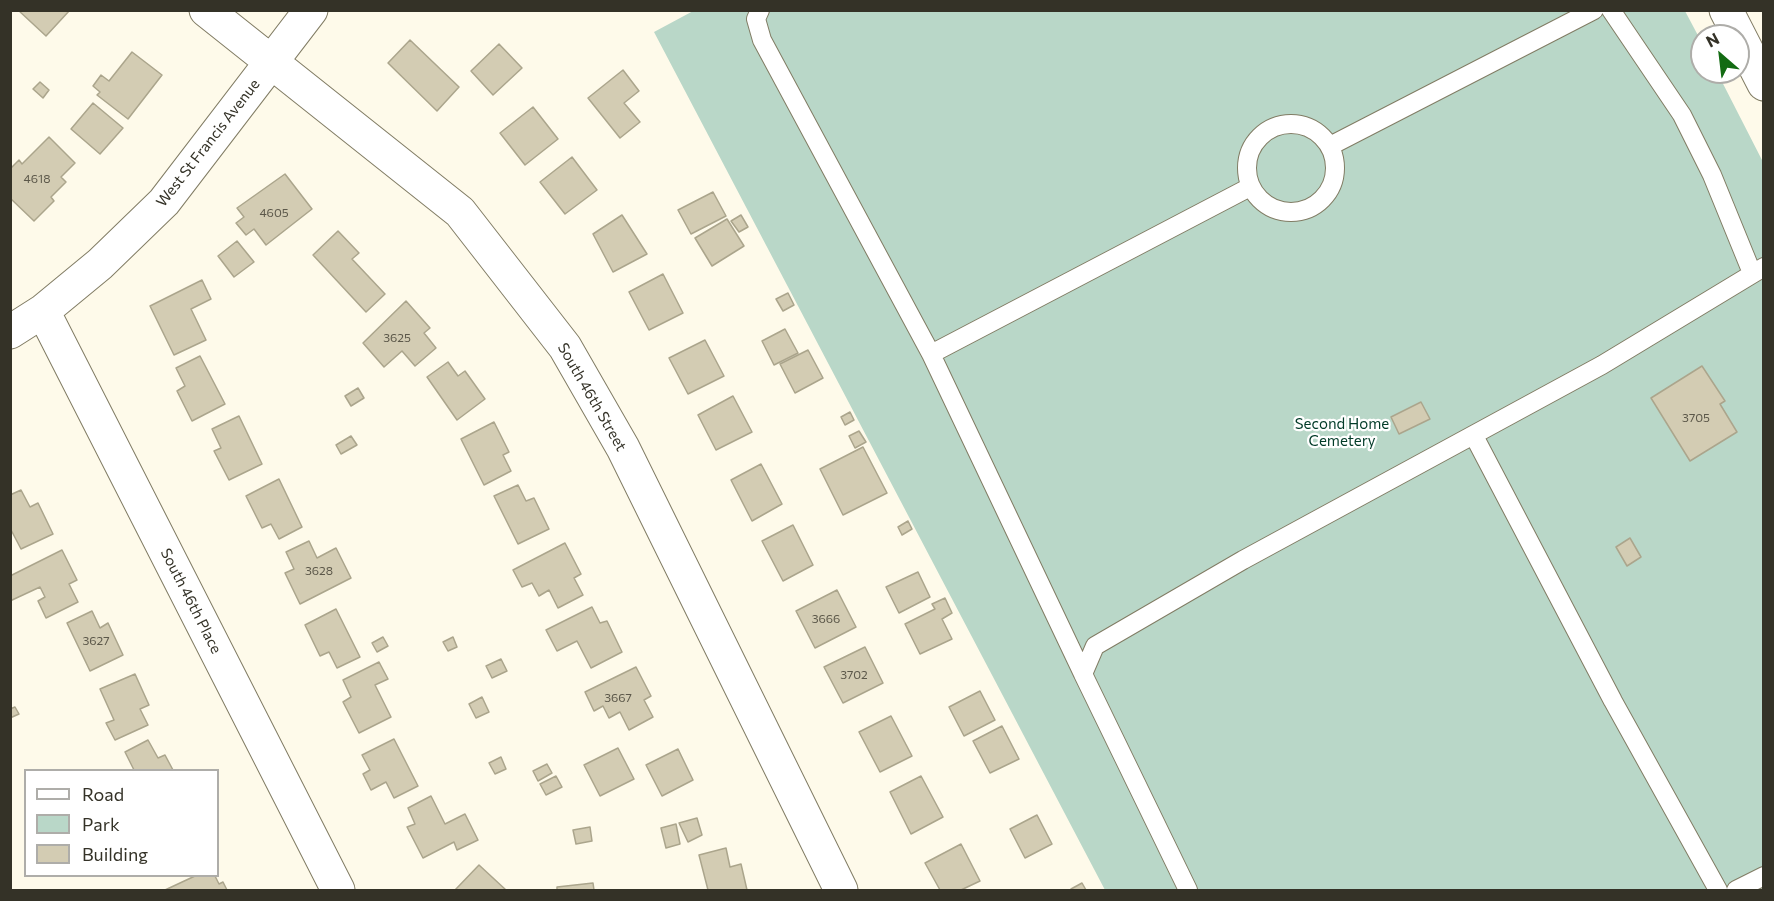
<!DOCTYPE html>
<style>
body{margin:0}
#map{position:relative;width:1774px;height:901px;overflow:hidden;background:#fefaea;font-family:Commissioner,sans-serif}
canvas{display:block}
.frame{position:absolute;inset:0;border:12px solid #343227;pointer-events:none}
.legend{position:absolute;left:24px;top:769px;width:195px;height:108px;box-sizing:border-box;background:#fff;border:2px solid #aeada9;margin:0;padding:8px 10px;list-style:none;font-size:18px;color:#343227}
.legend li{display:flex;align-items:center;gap:12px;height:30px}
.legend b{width:30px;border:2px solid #aeada9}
.north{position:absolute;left:1690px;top:24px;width:60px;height:60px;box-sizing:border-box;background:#fff;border:2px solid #aeada9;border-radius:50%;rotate:332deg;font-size:16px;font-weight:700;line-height:24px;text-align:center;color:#343227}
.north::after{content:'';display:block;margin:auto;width:21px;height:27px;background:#136b13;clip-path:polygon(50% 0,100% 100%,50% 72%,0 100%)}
</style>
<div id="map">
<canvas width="1774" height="901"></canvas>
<div class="frame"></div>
<ul class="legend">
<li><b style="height:8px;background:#fff"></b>Road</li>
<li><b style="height:16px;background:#b9d7c8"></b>Park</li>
<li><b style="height:16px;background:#d3ccb3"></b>Building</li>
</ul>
<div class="north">N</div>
</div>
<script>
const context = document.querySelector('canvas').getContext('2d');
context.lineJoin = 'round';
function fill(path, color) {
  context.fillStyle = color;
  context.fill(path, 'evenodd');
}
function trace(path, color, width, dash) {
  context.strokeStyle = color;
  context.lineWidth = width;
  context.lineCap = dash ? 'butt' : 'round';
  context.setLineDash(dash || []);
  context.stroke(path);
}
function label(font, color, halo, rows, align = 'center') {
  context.font = font + ' Commissioner,sans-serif';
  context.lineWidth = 4.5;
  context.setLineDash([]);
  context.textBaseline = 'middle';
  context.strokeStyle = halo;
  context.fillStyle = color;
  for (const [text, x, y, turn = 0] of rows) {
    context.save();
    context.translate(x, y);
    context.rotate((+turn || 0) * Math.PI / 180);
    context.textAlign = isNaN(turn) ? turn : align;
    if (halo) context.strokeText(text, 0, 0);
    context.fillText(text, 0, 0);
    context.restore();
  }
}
fill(new Path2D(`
 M695,10L1685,11L1702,43V72H1717L1763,162V890H1105L654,32Z`), '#b9d7c8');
const building = new Path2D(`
 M18,10H70L46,36Z
 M410,40L459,87L437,111L388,63Z
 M499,44L522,68L493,95L471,71Z
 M132,52L162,75L128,119L97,95L100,92L93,86L101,75L109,81Z
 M623,70L639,91L624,103L640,122L620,138L588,98Z
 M40,82L49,90L43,98L33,89Z
 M93,103L123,128L100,154L71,129Z
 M533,107L558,139L525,165L500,133Z
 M49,137L75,163L61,177L66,182L51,197L54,201L34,221L10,198V169L19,160L22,164Z
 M572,157L597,190L565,214L540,182Z
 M285,174L312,209L266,245L254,229L246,235L236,223L244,217L237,208Z
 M713,192L726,216L691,234L678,210Z
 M622,215L647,254L613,272L593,234Z
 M741,215L748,227L739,232L731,221Z
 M727,219L744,246L712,266L695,238Z
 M338,231L359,253L352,259L385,294L366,312L313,255Z
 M237,241L254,262L234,277L218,256Z
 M663,274L683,313L649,330L629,292Z
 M202,280L211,299L191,309L206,340L174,355L150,306Z
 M788,293L794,305L783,311L776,299Z
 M406,301L430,328L424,333L436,348L415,366L402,351L384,367L363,343Z
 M785,329L798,353L774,365L762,341Z
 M705,340L724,376L688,394L669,358Z
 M808,350L823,378L795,393L780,364Z
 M200,356L225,404L192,421L177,391L185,386L176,368Z
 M448,362L458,376L465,371L485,399L457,420L427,377Z
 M1702,366L1725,401L1720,404L1737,432L1690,461L1651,398Z
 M358,388L364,398L351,406L345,396Z
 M733,396L752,432L716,450L698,415Z
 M1421,402L1430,419L1399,434L1391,417Z
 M850,412L854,420L845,425L841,417Z
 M239,416L262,464L229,480L214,451L221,448L212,429Z
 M494,422L509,452L503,455L511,471L484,485L461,439Z
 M859,431L866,442L855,448L849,436Z
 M351,436L357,445L341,454L336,445Z
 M863,447L887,493L843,515L820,469Z
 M761,464L782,504L752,521L731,480Z
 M279,479L302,527L279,539L271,524L262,528L246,496Z
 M518,485L526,501L534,498L549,529L518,544L494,496Z
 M21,490L30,507L38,503L53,534L21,549L10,528V495Z
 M908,521L912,529L902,535L898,527Z
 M793,525L813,565L783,581L762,541Z
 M1630,538L1641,557L1627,566L1616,547Z
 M309,541L317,558L336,548L351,578L300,604L285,573L294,569L286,552Z
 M565,543L581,574L574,578L583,595L558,608L549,590L539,596L532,583L522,587L513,570Z
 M62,550L77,580L69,584L78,602L46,618L38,601L45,597L40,587L10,601V576Z
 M918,572L930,597L899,613L886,587Z
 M837,590L856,627L815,648L796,611Z
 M945,598L952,613L942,619L952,639L920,654L905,624L935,609L932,604Z
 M592,607L600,623L607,621L622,652L591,668L577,641L557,651L546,630Z
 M336,609L360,657L337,668L329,652L320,656L305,625Z
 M92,611L100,628L108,623L123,655L90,671L67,623Z
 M383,637L388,646L377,652L372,643Z
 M453,637L457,647L448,651L443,642Z
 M865,647L883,683L843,703L824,667Z
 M501,659L507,671L492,678L486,666Z
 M379,662L388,679L375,685L391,717L359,733L343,702L351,697L343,680Z
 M636,667L651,696L644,700L653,717L629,730L620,712L609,718L603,706L594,711L585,692Z
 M135,674L149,705L140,709L148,725L115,740L106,723L114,720L100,689Z
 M980,691L995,720L964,736L949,707Z
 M482,697L489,712L476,718L469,704Z
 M15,707L19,714L10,718V709Z
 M891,716L912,756L880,772L859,732Z
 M1002,726L1019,759L990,773L973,741Z
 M394,739L418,786L394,798L386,782L371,790L363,774L370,770L362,755Z
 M148,740L158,758L165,755L173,770H134L125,752Z
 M618,748L634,779L600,796L584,765Z
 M678,749L693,780L662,796L646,765Z
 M501,757L506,769L495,774L489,763Z
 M547,764L552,773L538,781L533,771Z
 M556,776L562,787L546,795L540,784Z
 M921,776L943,817L911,834L890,792Z
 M431,796L445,824L465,814L478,840L457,850L454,842L423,858L407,827L415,824L408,808Z
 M1037,815L1052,844L1025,858L1010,829Z
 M697,818L702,835L688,842L679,823Z
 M676,824L680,844L666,848L661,828Z
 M590,827L592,841L576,844L573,830Z
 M961,844L980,881L961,890H940L925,863Z
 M726,848L730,867L741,864L747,890H708L699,855Z
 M479,865L506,890H455Z
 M195,876H215L219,884L223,882L227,890H165Z
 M593,883L594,890H557V887Z
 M1082,883L1086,890H1071V889Z`);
fill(building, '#d3ccb3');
trace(building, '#aba58c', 1.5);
const service = new Path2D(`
 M760,10L756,19L762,40L931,354
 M1611,10L1682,115L1712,175L1752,273
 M1247 168a44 44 0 1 1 88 0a44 44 0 1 1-88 0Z
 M1330,146L1594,10
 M1474,436L1613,701L1718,890
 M1083,674L931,354L1250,187
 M1188,890L1083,674L1095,646L1243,560L1602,365L1764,267
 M1736,890L1764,876`);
const minor = new Path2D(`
 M206,10L460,212L565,347L623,448L841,890
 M43,311L338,890
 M10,332L43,311L100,264L164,202L311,10`);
const secondary = new Path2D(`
 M1726,10L1764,84`);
trace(service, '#817c64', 20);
trace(minor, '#817c64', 35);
trace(secondary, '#817c64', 35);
trace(service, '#fff', 18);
trace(minor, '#fff', 33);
trace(secondary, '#fff', 33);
label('12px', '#5c584a', null, [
 ["4618",37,179],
 ["4605",274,213],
 ["3625",397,338],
 ["3705",1696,418],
 ["3628",319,571],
 ["3666",826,619],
 ["3627",96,641],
 ["3702",854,675],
 ["3667",618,698]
]);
label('15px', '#343227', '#fff', [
 ["West St Francis Avenue",208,143,-52],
 ["South 46th Street",592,397,60],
 ["South 46th Place",191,601,63]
]);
label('15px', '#023b28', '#fff', [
 ["Second Home",1342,424],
 ["Cemetery",1342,441]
]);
</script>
